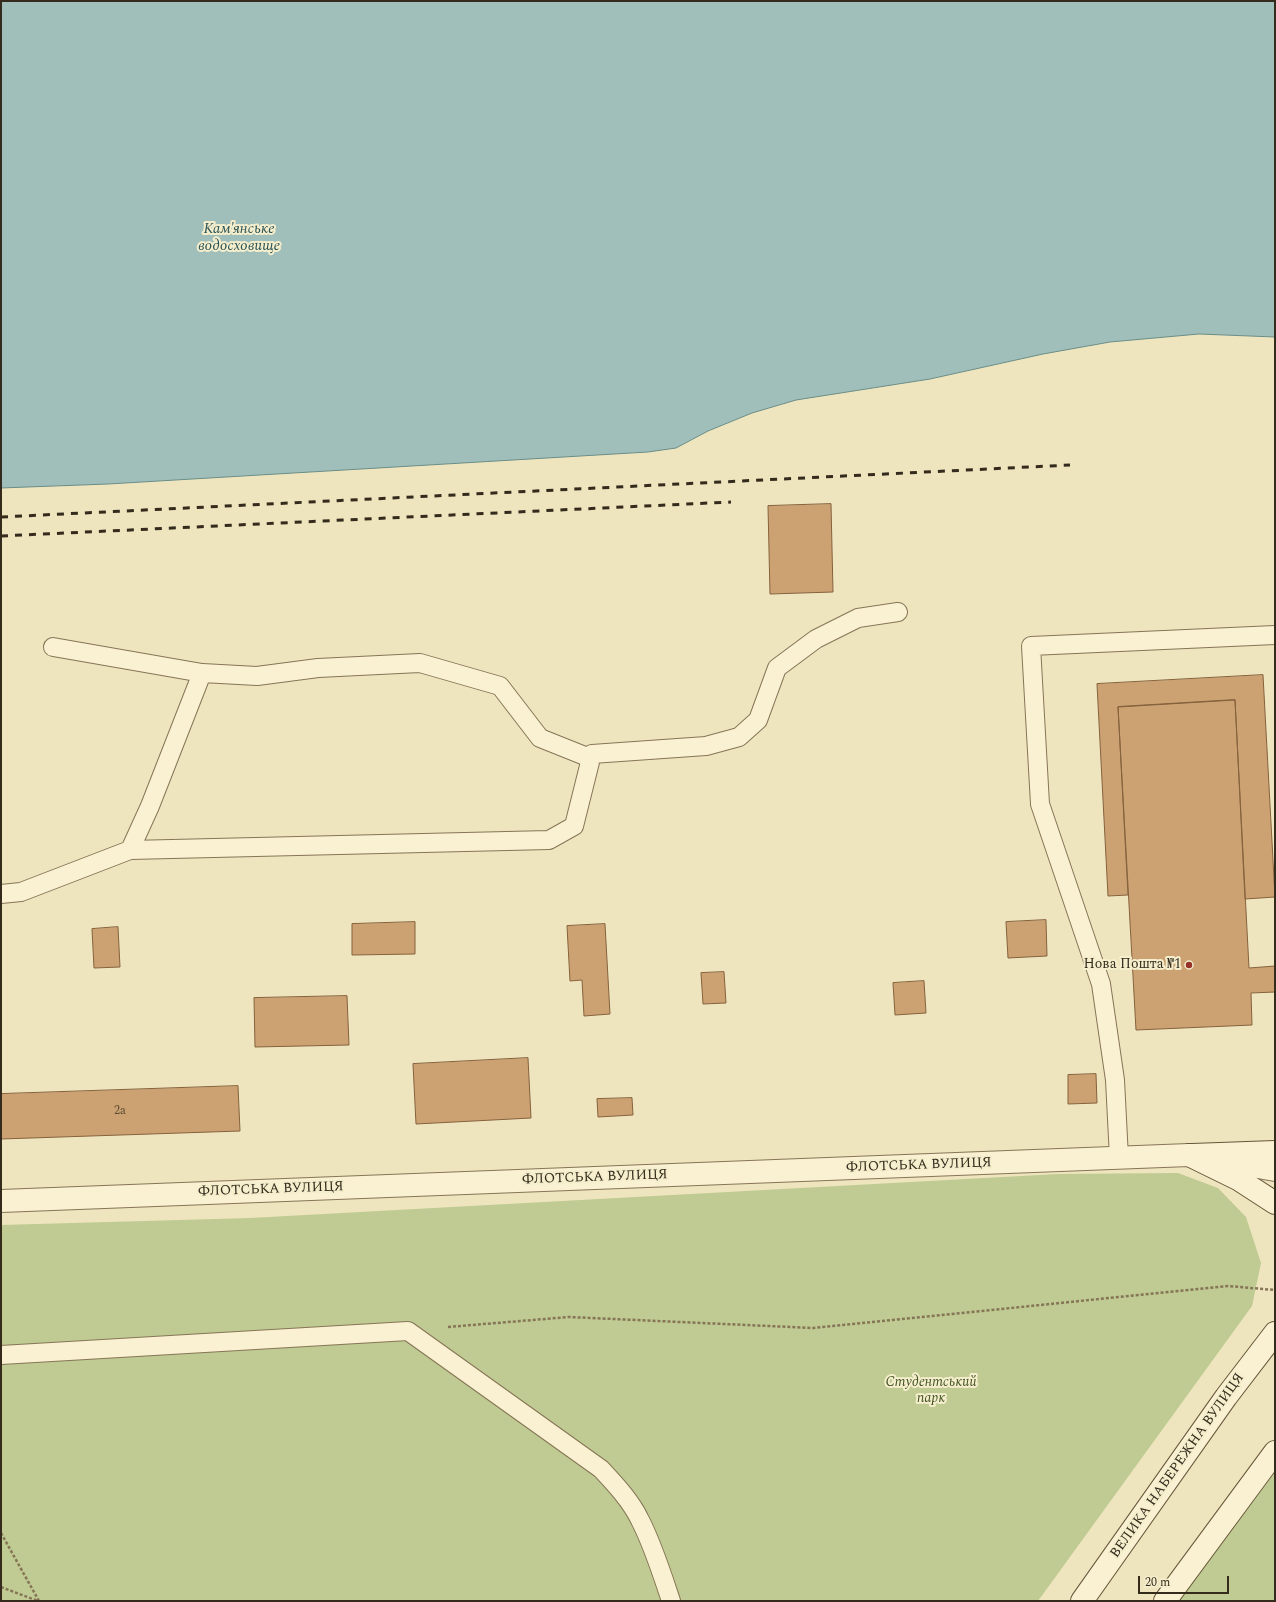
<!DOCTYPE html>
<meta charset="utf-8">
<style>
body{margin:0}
#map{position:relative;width:1276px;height:1602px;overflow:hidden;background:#eee5be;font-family:Spectral,serif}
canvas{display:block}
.frame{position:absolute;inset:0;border:2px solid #352b1c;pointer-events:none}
.scale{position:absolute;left:1138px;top:1576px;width:91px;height:18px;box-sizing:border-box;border:2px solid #352b1c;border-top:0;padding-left:5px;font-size:12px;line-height:14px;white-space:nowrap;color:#352b1c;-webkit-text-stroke:3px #f5eecd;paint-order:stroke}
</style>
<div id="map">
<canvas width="1276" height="1602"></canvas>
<div class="frame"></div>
<div class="scale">20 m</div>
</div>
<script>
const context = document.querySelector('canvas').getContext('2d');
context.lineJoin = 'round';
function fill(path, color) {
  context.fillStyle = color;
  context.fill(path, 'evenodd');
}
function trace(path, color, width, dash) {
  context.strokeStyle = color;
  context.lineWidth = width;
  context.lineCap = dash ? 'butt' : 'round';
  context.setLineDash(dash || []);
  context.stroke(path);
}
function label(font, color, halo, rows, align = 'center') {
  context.font = font + ' Spectral,serif';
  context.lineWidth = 4;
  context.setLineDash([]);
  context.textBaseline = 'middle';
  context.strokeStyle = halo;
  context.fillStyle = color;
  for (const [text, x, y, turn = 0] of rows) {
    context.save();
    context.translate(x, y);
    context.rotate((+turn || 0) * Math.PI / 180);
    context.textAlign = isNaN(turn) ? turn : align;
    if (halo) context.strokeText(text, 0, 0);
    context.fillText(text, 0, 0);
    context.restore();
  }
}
fill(new Path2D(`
 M1178,1173L1218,1188L1246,1217L1261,1263L1252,1306L1038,1601H1V1225L250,1218L1058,1174Z
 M1275,1472V1601H1178Z`), '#bfcb92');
const water = new Path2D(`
 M1,1H1275V337L1199,334L1110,342L1043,354L930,379L796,400L752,413L708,431L676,448L648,452L108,484L1,488Z`);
fill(water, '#a1bfba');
trace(water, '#698d88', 1);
const building = new Path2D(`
 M831,504L833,592L770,594L768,506Z
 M1263,675L1275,897L1245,899L1235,700L1118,707L1128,895L1108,896L1097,684Z
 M1235,700L1249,968L1275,966V992L1251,993L1252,1025L1136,1030L1118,707Z
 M1046,920L1047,956L1008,958L1006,922Z
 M415,922V954L352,955V924Z
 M605,924L610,1014L584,1016L582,980L570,981L567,926Z
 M118,927L120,967L94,968L92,929Z
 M724,972L726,1003L703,1004L701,973Z
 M924,981L926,1013L895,1015L893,983Z
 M347,996L349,1045L255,1047L254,998Z
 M528,1058L531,1118L416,1124L413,1064Z
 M1096,1074L1097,1103L1068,1104V1075Z
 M238,1086L240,1131L1,1139V1094Z
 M632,1098L633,1115L598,1117L597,1099Z`);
fill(building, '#cca273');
trace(building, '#85613c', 1);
const lane = new Path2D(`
 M53,647L202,673L257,676L318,668L420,663L500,686L540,738L590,758
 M130,850L150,806L202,673
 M1,894L21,892L130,850L549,840L574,826L592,754L706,746L739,737L758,720L777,668L816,639L858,618L898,612
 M1119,1158L1115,1080L1101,984L1040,804L1031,646L1275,635
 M1,1355L408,1331L601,1469C615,1484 631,1501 640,1520C653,1545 662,1574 671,1601`);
const street = new Path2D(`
 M1,1201L1189,1155L1275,1170`);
const secondary = new Path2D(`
 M1189,1155L1238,1179L1275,1203
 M1192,1155L1275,1152
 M1082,1601L1226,1397L1275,1333
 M1165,1601L1275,1452`);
trace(lane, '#867557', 20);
trace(street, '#867557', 24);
trace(secondary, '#67563a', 24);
trace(new Path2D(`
 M448,1327L569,1317L813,1328L1228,1286L1275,1290
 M1,1533L39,1601
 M1,1587L38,1601`), '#867557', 2.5, [3, 2]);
trace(lane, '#f9f1d1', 18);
trace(street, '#f9f1d1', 22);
trace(secondary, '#f9f1d1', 22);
trace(new Path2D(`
 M1,517L1070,465
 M1,536L731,502`), '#352b1c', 3, [7, 7]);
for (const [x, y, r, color] of [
 [1189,965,4,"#953126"]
]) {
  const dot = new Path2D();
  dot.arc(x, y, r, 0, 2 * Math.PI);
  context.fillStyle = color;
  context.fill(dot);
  trace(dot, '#f5eecd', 1.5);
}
label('12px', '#5b4932', null, [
 ["2а",120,1112]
]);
label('14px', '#352b1c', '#f5eecd', [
 ["Нова Пошта №1",1181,965]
], 'right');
label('14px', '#352b1c', '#f5eecd', [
 ["ФЛОТСЬКА ВУЛИЦЯ",919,1166,-2],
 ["ФЛОТСЬКА ВУЛИЦЯ",595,1178,-2],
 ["ФЛОТСЬКА ВУЛИЦЯ",271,1190,-2],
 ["ВЕЛИКА НАБЕРЕЖНА ВУЛИЦЯ",1178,1466,-55]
]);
label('italic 14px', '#415222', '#f5eecd', [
 ["Студентський",931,1383],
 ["парк",931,1399]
]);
label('italic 15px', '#2a5355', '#f5eecd', [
 ["Кам'янське",239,230],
 ["водосховище",239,247]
]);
</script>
